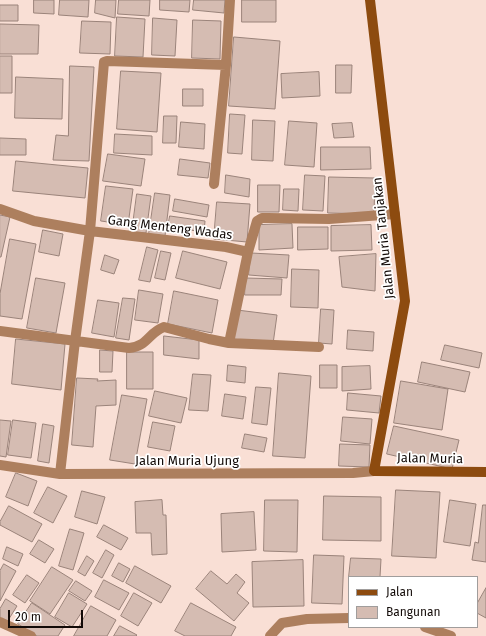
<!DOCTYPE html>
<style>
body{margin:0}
#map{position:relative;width:486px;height:636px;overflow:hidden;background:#f9dfd5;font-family:"Fira Sans",sans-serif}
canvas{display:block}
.legend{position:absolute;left:348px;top:576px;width:130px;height:52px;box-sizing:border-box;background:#fff;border:1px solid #a09d9c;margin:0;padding:5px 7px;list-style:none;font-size:12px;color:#120a07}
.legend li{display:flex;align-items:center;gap:8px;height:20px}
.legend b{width:20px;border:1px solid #a09d9c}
.scale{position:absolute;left:8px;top:610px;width:75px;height:18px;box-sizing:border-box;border:2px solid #120a07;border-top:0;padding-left:5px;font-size:12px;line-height:14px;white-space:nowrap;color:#120a07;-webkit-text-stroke:3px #fff;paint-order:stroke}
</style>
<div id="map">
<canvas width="486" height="636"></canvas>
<ul class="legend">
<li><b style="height:5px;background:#8d4b0f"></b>Jalan</li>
<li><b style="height:11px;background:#d5bcb2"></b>Bangunan</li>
</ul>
<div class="scale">20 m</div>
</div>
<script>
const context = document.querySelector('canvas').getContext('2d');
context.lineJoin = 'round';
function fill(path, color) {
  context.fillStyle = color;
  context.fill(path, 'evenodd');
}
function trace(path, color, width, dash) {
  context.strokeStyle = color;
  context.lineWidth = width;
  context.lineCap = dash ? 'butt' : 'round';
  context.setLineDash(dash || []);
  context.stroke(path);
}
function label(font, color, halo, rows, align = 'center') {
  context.font = font + ' "Fira Sans",sans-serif';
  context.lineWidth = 3.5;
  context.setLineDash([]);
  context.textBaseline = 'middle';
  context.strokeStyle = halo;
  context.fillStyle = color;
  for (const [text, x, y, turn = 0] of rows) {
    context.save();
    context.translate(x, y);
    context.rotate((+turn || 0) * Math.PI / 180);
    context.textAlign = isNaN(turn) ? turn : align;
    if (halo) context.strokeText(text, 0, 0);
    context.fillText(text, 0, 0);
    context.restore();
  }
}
const building = new Path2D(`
 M34,0H54V14L34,13Z
 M60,0H89L88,17L59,15Z
 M96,0H116L115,18L95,13Z
 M119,0H150L149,16L118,14Z
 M160,0H190L189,12L160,10Z
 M194,0H225L224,13L193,10Z
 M242,0H276V22H242Z
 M0,5H18V21H0Z
 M117,17L145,19L143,57L115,56Z
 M153,18L177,20L175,56L152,55Z
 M193,20L221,21L220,59L192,58Z
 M82,21L111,22L110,54L80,53Z
 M0,24L39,25L38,54H0Z
 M234,37L280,41L275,109L229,106Z
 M0,56H12V93H0Z
 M336,65H352L351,93H336Z
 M70,66L94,67L89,161L53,160L56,135L68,136Z
 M121,71L161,73L157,132L117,129Z
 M319,72L320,96L282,98L281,74Z
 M16,77L63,79L62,119L15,118Z
 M183,89H203V106H183Z
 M230,114L245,115L242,154L228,153Z
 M164,116H177L176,143H163Z
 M253,120L275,121L273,161L252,160Z
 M289,121L317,123L314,167L285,165Z
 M181,122L205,124L204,149L179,147Z
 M352,123L354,137L334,138L332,124Z
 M115,134L152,136V155L114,153Z
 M0,138L26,139V155H0Z
 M321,147H370L371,169L321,170Z
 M108,154L145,159L141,186L103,181Z
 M180,159L210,163L208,178L178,175Z
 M16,161L88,168L85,198L13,191Z
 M226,175L250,179L249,197L225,193Z
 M305,175L325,176L323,211L303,210Z
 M329,177L375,178L374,214L328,213Z
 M258,185H280L279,212H258Z
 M106,186L133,189L128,225L101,221Z
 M284,189H299L298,211L283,210Z
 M155,193L170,195L165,236L149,234Z
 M137,194L151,196L146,233L132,232Z
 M175,199L209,205L207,217L173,211Z
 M217,202L250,204L247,242L214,239Z
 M0,215L10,217L1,257H0Z
 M170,216L205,221L204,232L168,227Z
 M292,224L293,248L259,250V225Z
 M371,225L372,250L331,251V226Z
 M298,227H328V249L298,250Z
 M43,230L63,234L59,256L39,252Z
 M10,239L36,244L22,319L0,316V294Z
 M147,247L158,250L150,282L139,280Z
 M161,251L171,253L165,280L155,278Z
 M183,251L227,262L220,289L176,278Z
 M251,253L289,255L287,278L249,275Z
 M376,254L375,291L342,287L339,257Z
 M105,255L119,260L114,274L101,270Z
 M292,269L319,270L318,308L291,307Z
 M36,278L65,283L56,333L27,328Z
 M246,278L282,279L281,295H245Z
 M139,290L163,294L158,323L135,320Z
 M174,291L218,300L212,333L168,324Z
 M123,298L135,299L129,340L116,338Z
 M98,300L119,303L114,337L92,333Z
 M321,309L334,310L332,344L319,343Z
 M237,310L277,315L273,344L233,339Z
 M348,330L374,332L373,351L347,349Z
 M164,336L199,340V359L164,355Z
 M16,339L65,344L61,390L12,384Z
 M445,345L482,353L479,368L441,360Z
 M100,350L113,351L112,372H100Z
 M127,352H153V389H127Z
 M422,362L470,372L465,392L418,382Z
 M228,365L246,367L245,383L227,381Z
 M320,365H337V388H320Z
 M370,366L371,389L342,391V367Z
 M279,373L311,376L305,458L273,456Z
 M193,374L211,375L208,411L189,410Z
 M77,378L98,379L97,381L116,380V405L96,406L93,447L72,445Z
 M401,381L448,389L442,430L394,423Z
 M256,387L271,388L267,425L252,423Z
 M155,391L187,398L181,423L149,416Z
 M348,393L381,396L379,413L347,410Z
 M225,394L246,397L243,419L222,416Z
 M122,395L147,399L135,464L110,460Z
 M343,417L372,419L370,444L341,441Z
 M0,420L11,421L6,457L0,456Z
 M13,420L36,423L31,458L8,455Z
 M153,422L175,426L170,451L148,447Z
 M43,424L54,426L49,463L38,461Z
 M394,426L459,440L452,469L387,454Z
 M245,434L267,438L264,452L242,448Z
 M340,444L370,445L369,467L339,466Z
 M16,473L37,481L28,506L6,497Z
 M48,487L67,496L53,523L34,513Z
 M396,490L440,492L436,558L392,556Z
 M82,491L105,497L97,524L75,517Z
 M324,496L381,497V541L323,540Z
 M162,500L163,515H166L167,554L152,555L151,533H136L135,502Z
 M265,500H298L297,552L264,551Z
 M450,500L476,504L470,546L444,542Z
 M483,505H486V562L472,560L475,542L478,543Z
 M9,506L42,524L32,542L0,525V522Z
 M254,512L256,550L222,552L221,514Z
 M104,525L128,538L121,550L97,537Z
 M70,529L84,533L73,570L59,566Z
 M39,540L54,549L45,563L30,554Z
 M7,547L23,554L18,566L3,559Z
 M106,550L114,555L102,578L93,573Z
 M314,555L344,556L342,604L312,603Z
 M87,556L94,561L85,576L78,572Z
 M351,558L381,559L380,577H349Z
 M303,560L304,606L253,607L252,562Z
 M119,563L130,569L123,582L112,576Z
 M4,564L16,571L0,601V571Z
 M135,566L171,586L161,603L126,583Z
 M52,567L73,580L50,614L30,601Z
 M211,571L227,584L236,574L245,582L237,593L249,603L234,621L196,589Z
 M27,575L39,583L25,603L13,595Z
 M104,580L129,593L119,610L95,597Z
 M76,581L92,591L85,601L69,591Z
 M486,588V618L477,613V604Z
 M69,593L87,604L72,627L55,617Z
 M134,593L152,603L138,626L121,616Z
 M6,599L17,606L7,622L0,618V609Z
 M32,603L65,625L58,636H37L18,624Z
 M191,603L236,627L231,636H185L175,631Z
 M91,606L116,620L107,636H74Z
 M120,626L137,635L136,636H114Z`);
fill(building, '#d5bcb2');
trace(building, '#9a837a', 1);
trace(new Path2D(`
 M214,184L226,65L230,0
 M0,209L34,221L90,231L226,247L248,252
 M0,331L129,348C147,347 149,332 164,327L209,339L229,343L319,347
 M229,343L248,252L257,221L262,218H268L329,219L395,214
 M0,465L60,474L353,473L374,471
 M60,474L75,341L90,231L104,62L107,61L226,65
 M0,622L31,636
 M425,627L451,636
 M270,636L282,623L307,619L349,618`), '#ad7f5e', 10);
trace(new Path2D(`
 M370,0L405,301L374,471L486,472`), '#8d4b0f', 10);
label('13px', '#120a07', '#fff', [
 ["Gang Menteng Wadas",170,228,7],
 ["Jalan Muria Tanjakan",384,238,-96],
 ["Jalan Muria",430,459,1],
 ["Jalan Muria Ujung",187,461]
]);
</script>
